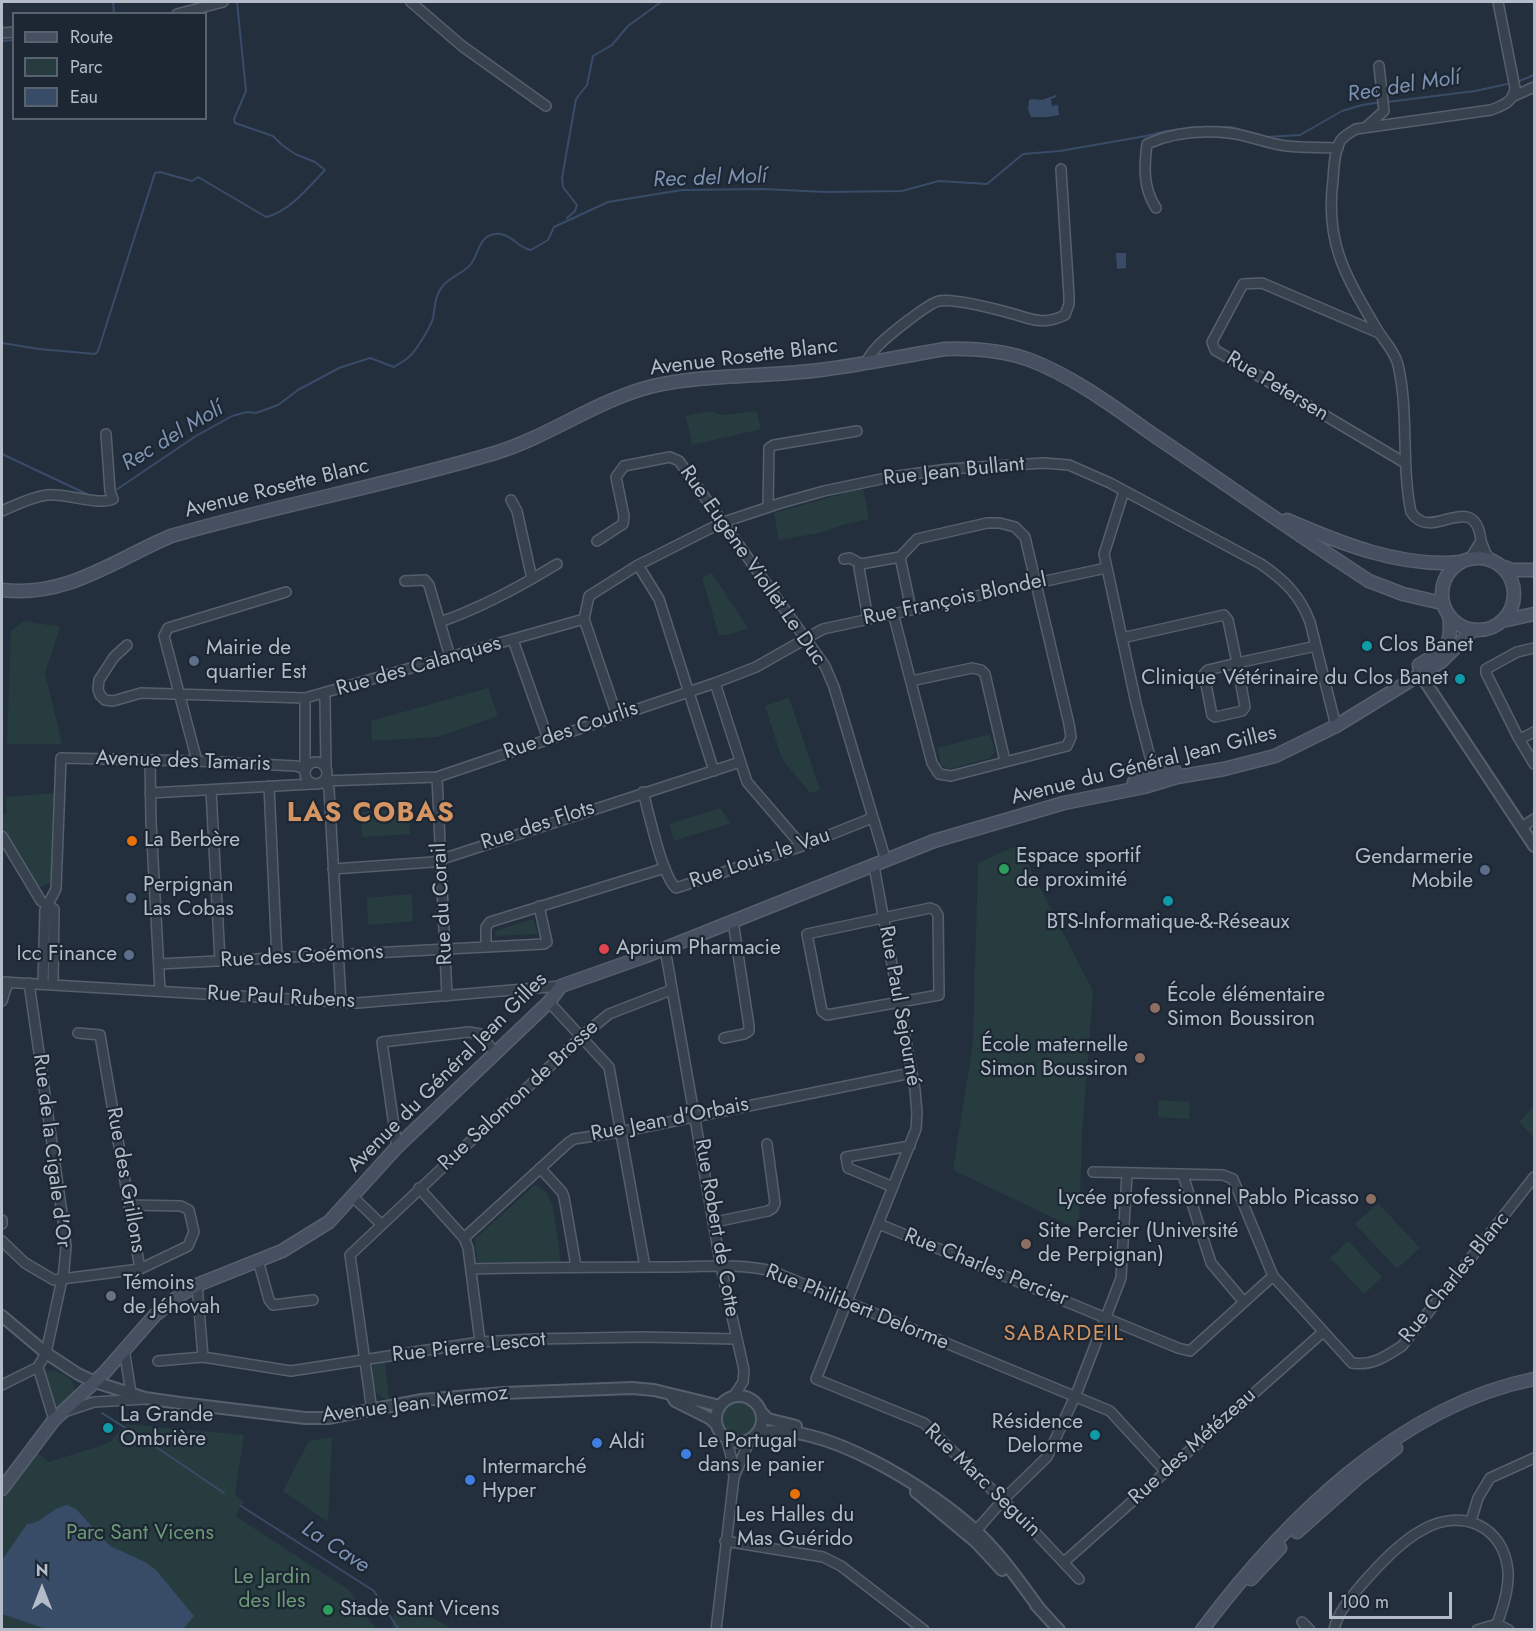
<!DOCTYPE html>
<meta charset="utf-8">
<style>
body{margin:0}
#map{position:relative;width:1536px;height:1631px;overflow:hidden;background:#242f3e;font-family:Jost,sans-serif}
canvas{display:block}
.frame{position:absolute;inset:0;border:3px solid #b4bcc9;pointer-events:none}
.legend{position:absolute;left:12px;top:12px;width:195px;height:108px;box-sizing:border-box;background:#1d2633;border:2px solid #59626f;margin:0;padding:8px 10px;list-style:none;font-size:18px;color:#b4bcc9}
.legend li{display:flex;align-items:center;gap:12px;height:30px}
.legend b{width:30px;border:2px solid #59626f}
.north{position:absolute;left:12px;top:1559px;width:60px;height:60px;-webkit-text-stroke:4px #1d2633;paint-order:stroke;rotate:0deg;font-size:16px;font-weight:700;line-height:24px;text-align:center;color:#b4bcc9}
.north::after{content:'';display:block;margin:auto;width:21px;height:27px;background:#b4bcc9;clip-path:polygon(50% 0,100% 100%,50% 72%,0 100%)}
.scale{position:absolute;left:1329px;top:1592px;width:123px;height:27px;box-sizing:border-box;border:3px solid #b4bcc9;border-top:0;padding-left:8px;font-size:18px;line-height:21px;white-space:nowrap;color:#b4bcc9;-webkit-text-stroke:4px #1d2633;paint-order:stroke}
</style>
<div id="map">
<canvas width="1536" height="1631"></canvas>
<div class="frame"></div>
<ul class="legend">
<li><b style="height:8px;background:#465061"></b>Route</li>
<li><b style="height:16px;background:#263c3f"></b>Parc</li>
<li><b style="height:16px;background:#394c67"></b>Eau</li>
</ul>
<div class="north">N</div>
<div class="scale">100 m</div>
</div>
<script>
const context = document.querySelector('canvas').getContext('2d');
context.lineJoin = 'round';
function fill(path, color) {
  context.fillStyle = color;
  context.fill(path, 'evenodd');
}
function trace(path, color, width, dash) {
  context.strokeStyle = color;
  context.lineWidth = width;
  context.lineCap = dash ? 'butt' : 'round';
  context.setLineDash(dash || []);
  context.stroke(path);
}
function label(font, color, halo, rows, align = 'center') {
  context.font = font + ' Jost,sans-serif';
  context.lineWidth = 4.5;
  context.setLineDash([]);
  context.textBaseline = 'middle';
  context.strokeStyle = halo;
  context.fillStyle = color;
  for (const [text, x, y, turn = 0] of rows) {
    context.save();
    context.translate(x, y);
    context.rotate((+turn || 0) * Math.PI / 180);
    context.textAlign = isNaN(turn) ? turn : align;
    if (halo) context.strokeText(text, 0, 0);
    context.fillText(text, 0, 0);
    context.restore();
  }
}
fill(new Path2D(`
 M708,411L723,415L757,411L761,429L692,445L686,416Z
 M863,488L869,519L846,524L819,533L779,540L774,513Z
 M712,573L748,628L728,635H719L702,578Z
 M24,621L60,627L45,673L62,744H7L11,631Z
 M488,688L498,716L437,737L372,741L371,721Z
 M789,698L820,790L810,793L782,759L765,706Z
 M990,734L995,752L990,758L949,769L941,765L937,748Z
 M55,793L51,882L38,888L2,825V815L7,813L5,797Z
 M408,808L410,834L362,837L361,812Z
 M720,808L731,823L674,841L669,824Z
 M1018,845L1093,991L1082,1134L1079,1230L953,1170L973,1042L978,863Z
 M412,894L413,921L368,925L367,898Z
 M533,919L538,934L495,936V931Z
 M1159,1100L1190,1102L1189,1119L1158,1117Z
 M1534,1106V1137L1519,1122Z
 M535,1185L546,1192L553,1206L561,1262H477L475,1239Z
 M1378,1203L1420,1248L1397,1269L1355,1224Z
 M1348,1241L1382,1277L1364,1294L1330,1258Z
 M385,1362L389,1399C375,1399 364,1374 375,1365C377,1364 383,1363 385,1362Z
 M52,1370C63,1374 77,1379 74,1393L55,1413L53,1397L45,1374L47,1371Z
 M721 1419a18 18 0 1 1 36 0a18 18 0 1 1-36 0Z
 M126,1424L244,1435L235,1494L244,1502L235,1516L349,1590L376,1629H2V1496L35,1451L49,1462L109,1443Z
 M332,1437L328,1522L283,1491L309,1441Z
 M396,1599L453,1629H392Z`), '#263c3f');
fill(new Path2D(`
 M1056,95V97L1051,99L1052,106L1058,105L1059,115L1048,117H1031L1028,109L1029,100L1033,99L1042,100Z
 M1116,253H1126V268L1117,269Z
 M67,1505L76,1509L110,1546L145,1562L156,1570L194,1616L183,1629H46L2,1614V1560L27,1524C42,1524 52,1507 67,1505Z`), '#394c67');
trace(new Path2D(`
 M113,2L114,14
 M2,41L14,40
 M1517,82L1534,75
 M1387,102L1475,91L1512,83
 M567,218L575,211L577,205L563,187L562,178L576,99L587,85L593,56L612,45L628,26L661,2
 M2,343L39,349L95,354L98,351L155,173L160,172L192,181L198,177L266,217C289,212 309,187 325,170L315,162L295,154L282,145L273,136L235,123L234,119L246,91L237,2
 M2,454L91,496
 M113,492L196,436L232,416L247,412L256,413L278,405L298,390L339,368L370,358L394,367C399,364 404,361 409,357C416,351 431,326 433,318C435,308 435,295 442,287C449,277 463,274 471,264C479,253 479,236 495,234C511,232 517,248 531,250L548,240L554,227L608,202L682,190L763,189L826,192L902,191L939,181L987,184L1023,154L1060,151L1146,136L1166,131L1202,127H1231L1267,137L1300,135L1342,111L1362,105L1382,102
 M102,1413L157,1448
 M159,1449L224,1493
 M241,1506L374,1591L399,1630`), '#394c67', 2);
const minor = new Path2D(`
 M411,2L462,46L546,106
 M177,14L223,2
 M2,33L14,32
 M1514,96L1534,87
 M1367,126L1384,111L1379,66
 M1156,208C1143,188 1144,167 1147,144C1172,133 1201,130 1229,133C1249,135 1267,144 1287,146C1304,148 1321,147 1338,148
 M1379,333L1262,283L1243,284L1212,342L1215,350L1405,463
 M866,362C869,357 872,352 877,347C886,337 927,304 939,301C956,298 999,310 1017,315C1035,321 1047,324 1065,315L1069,304V296L1061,169
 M1124,491L1104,554L1136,703L1156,780
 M511,500L517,511L532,579
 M768,507L769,448L774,445L857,431
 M2,511C16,505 31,497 47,495C66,493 99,506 113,499L110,491L106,434
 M597,541L623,524L624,516L616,477L624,466L670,457L679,461L825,666L834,687L886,861
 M1481,541C1476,494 1440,531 1421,521C1417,519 1413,515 1411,512C1401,464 1409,411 1398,365C1395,351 1382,339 1375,326C1345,275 1325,242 1333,180C1334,168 1334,151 1341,140C1344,136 1351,132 1356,129L1491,110C1504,105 1513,102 1515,88L1498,2
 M844,559L850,558L861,564
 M1470,559L1481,541L1486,554L1493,561
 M638,565L659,599L714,771
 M405,581L425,580L429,585L450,657
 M893,613L932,763L939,774L951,776L1067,746L1071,737L1069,724L1025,537L1015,527L1000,523H987L917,539L900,557
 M868,619L859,568L861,564L900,557L911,609
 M440,622C481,608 521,586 557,564
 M1122,638L1224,615L1228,620L1237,663L1316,646
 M513,640L548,739
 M127,645L114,657L99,680L98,689L100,695L105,700L113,701L141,693L305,698L584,619
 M1534,648L1517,652L1486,669V673L1518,737L1534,764
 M1237,663L1245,707L1242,711L1215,717L1212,715L1204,674L1208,670Z
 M911,681L972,668L981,670L985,674L1005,761
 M715,683L747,782L802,846
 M322,694L325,699L326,767
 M617,716L584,619L589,596L638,565L721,523L781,503L824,491L891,477L948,469L1044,463L1069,465L1110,483L1261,564C1284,580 1300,595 1310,622L1336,726
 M1520,739L1534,732
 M150,760L151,822L160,991
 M197,761L164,636L168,628L286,592
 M305 773a11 11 0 1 1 22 0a11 11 0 1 1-22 0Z
 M437,777L447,996
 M269,786L277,958
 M211,790L220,961
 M643,792C649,813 662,876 676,888L802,846L872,818
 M150,793L312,784
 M1522,827L1534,819
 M2,836L41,901L54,909L53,985
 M874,866L915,1090L917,1113L916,1129L816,1379L924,1423L1032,1529L1079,1579
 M333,869L433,862L740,762
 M930,908L935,910L938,915L939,995L827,1015L822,1011L807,934Z
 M486,946V927L490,922L665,868
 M665,949L721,1267L744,1370L743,1382L733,1397
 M159,964L544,944L547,942L539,906
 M2,982L357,1003L561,986
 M43,984L45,910L56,889L61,758L197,761L296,766L305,769V698
 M2,1001L8,982
 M341,1002L329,789L324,781L437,777L715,683L756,667L823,629L1106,568
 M549,1002L609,1067L645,1267
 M724,1038L744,1034L749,1031V1026L733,921
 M397,1147L382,1042L469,1032L480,1034L496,1054
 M540,1168L562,1192L564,1197L576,1266
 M1093,1172L1223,1175L1233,1179L1273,1276L1352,1363C1372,1366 1385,1357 1402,1346L1534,1177
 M1183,1175L1211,1263L1244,1302
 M893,1187L848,1168L846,1157L910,1146
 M419,1188L464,1238L468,1248L480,1342
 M352,1196L381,1224
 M129,1205L181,1206L189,1210L194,1232L188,1246L140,1269
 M2,1220V1224
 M715,1222L768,1211L773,1208L775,1203L767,1144
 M879,1224L1178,1348L1190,1351L1273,1276
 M464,1238L568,1143L574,1139L620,1132L911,1073
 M2,1241L25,1263L54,1280L140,1269L100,1035L78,1033
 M258,1260L269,1300L273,1305L313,1300
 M471,1269C538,1267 604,1267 671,1267C703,1267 740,1263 772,1271L1110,1411L1166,1472
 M197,1285L203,1357
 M124,1349L131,1393
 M158,1361L203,1357L291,1371L480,1342L534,1339L643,1337L736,1339
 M38,1367L54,1420
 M2,1385L38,1367L46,1353L64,1270L66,1246L63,1220L29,983
 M372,1411L350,1255L582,1036L609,1014L671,990
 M64,1412L94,1402L144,1399
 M735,1475L750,1439
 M1471,1521L1478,1498L1490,1478L1534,1458
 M973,1534L1003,1500L1047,1457L1077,1392L1121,1278L1127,1173
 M725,1541L823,1557L841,1566L924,1630
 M1064,1562L1323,1332
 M1302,1622L1310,1630
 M716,1630L734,1477L731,1456L726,1438
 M1334,1630C1337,1613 1352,1596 1363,1583C1380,1564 1401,1541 1424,1529C1462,1508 1504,1526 1508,1571C1509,1589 1503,1607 1497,1624
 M1477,1630L1497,1624L1509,1630`);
const tertiary = new Path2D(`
 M1419,669L1420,674L1534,846
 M2,1316L46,1353L78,1374L95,1382L145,1398L180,1403L305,1418H328L422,1400L503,1393L632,1388L654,1390L720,1406
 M672,1396L675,1401L709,1418L717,1425
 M716 1419a23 23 0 1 1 46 0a23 23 0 1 1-46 0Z
 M761,1412L768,1419L796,1426
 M756,1434C817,1416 932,1490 975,1530C1000,1553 1019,1581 1039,1608
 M916,1492L976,1542L1002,1570
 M1036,1605L1059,1630`);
const secondary = new Path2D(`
 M1287,520C1340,543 1401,568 1460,562
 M1442 594a36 36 0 1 1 72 0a36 36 0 1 1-72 0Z
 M1501,566L1513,570H1534
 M2,590C67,598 114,560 171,536C278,505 388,485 495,453C550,436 597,400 653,386C707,374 765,377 820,370C862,365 903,356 945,349C974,348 1002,350 1030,360C1075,377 1119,411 1158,438C1229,486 1298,535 1369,581L1403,594L1442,603
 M1502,621L1534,614
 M1419,665C1443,651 1454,645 1449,616
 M1134,782L1154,774L1175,771
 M2,1489L54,1420L105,1372L155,1315L179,1296L197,1285L282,1251L329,1222L397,1147L549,1002L561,986L646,956L934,841L1064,803L1144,787L1177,777L1224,769L1275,756L1336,726L1442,661L1473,630
 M1297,1532L1360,1476L1396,1448
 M1251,1579L1280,1548
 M1202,1630C1283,1522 1398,1406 1534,1379`);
trace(minor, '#565f6c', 12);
trace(tertiary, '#565f6c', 14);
trace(secondary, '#565f6c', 15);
trace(minor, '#38414e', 9);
trace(tertiary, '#38414e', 10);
trace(secondary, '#465061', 12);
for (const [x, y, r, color] of [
 [1367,646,6,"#0f9aa8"],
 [194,661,6,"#5c6f8a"],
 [1460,679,6,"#0f9aa8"],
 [132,841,6,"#e8710a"],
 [1004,869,6,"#2e9e5b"],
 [1485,870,6,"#5c6f8a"],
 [131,898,6,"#5c6f8a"],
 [1168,901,6,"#0f9aa8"],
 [604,949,6,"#e0444e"],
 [129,955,6,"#5c6f8a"],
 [1155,1008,6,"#8d6e63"],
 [1140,1058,6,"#8d6e63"],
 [1371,1199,6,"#8d6e63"],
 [1026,1244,6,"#8d6e63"],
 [111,1296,6,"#6b7280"],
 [108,1428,6,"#0f9aa8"],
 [1095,1435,6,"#0f9aa8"],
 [597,1443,6,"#3f7fe0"],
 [686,1454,6,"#3f7fe0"],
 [470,1480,6,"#3f7fe0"],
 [795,1494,6,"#e8710a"],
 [328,1610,6,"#2e9e5b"]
]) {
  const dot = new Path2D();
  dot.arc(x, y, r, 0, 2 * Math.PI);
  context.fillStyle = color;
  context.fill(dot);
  trace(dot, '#1d2633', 2);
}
label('21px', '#b4bcc9', '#1d2633', [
 ["Avenue Rosette Blanc",744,358,-7],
 ["Rue Petersen",1277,387,31],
 ["Rue Jean Bullant",954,472,-6],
 ["Avenue Rosette Blanc",277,489,-14],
 ["Rue Eugène Viollet Le Duc",752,566,55],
 ["Rue François Blondel",955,600,-12],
 ["Rue des Calanques",419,667,-16],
 ["Rue des Courlis",571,731,-19],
 ["Avenue des Tamaris",183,762,2],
 ["Avenue du Général Jean Gilles",1144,766,-14],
 ["Rue des Flots",538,826,-18],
 ["Rue Louis le Vau",760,859,-19],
 ["Rue du Corail",443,904,-93],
 ["Rue des Goémons",302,957,-3],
 ["Rue Paul Rubens",281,998,3],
 ["Rue Paul Sejourné",899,1006,80],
 ["Avenue du Général Jean Gilles",448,1073,-45],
 ["Rue Salomon de Brosse",519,1096,-43],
 ["Rue Jean d'Orbais",670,1120,-11],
 ["Rue de la Cigale d'Or",51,1151,83],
 ["Rue des Grillons",125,1180,80],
 ["Rue Robert de Cotte",716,1228,80],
 ["Rue Charles Percier",986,1268,22],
 ["Rue Charles Blanc",1455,1278,-51],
 ["Rue Philibert Delorme",857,1308,22],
 ["Rue Pierre Lescot",469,1348,-6],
 ["Avenue Jean Mermoz",415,1405,-7],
 ["Rue des Métézeau",1193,1447,-42],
 ["Rue Marc Seguin",982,1481,44]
]);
label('21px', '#b4bcc9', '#1d2633', [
 ["Clos Banet",1379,646],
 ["Mairie de",206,649],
 ["quartier Est",206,673],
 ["Clinique Vétérinaire du Clos Banet",1448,679,"right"],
 ["La Berbère",144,841],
 ["Espace sportif",1016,857],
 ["de proximité",1016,881],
 ["Gendarmerie",1473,858,"right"],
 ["Mobile",1473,882,"right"],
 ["Perpignan",143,886],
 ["Las Cobas",143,910],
 ["BTS-Informatique-&-Réseaux",1168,923,"center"],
 ["Aprium Pharmacie",616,949],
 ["Icc Finance",117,955,"right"],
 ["École élémentaire",1167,996],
 ["Simon Boussiron",1167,1020],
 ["École maternelle",1128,1046,"right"],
 ["Simon Boussiron",1128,1070,"right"],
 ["Lycée professionnel Pablo Picasso",1359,1199,"right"],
 ["Site Percier (Université",1038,1232],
 ["de Perpignan)",1038,1256],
 ["Témoins",123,1284],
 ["de Jéhovah",123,1308],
 ["La Grande",120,1416],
 ["Ombrière",120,1440],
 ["Résidence",1083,1423,"right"],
 ["Delorme",1083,1447,"right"],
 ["Le Portugal",698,1442],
 ["dans le panier",698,1466],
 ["Aldi",609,1443],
 ["Intermarché",482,1468],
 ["Hyper",482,1492],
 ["Les Halles du",795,1516,"center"],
 ["Mas Guérido",795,1540,"center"],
 ["Stade Sant Vicens",340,1610]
], 'left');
label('21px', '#6b9a76', '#1d2633', [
 ["Parc Sant Vicens",140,1534],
 ["Le Jardin",272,1578],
 ["des Iles",272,1602]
]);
label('italic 22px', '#7c92b1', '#1d2633', [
 ["Rec del Molí",1404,87,-9],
 ["Rec del Molí",710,179,-2],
 ["Rec del Molí",173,437,-31],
 ["La Cave",335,1548,33]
]);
context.letterSpacing = '1.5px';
label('22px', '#d59563', '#1d2633', [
 ["SABARDEIL",1064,1335]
]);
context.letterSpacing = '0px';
context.letterSpacing = '1.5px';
label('bold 27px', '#d59563', '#1d2633', [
 ["LAS COBAS",371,814]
]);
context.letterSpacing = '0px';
</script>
